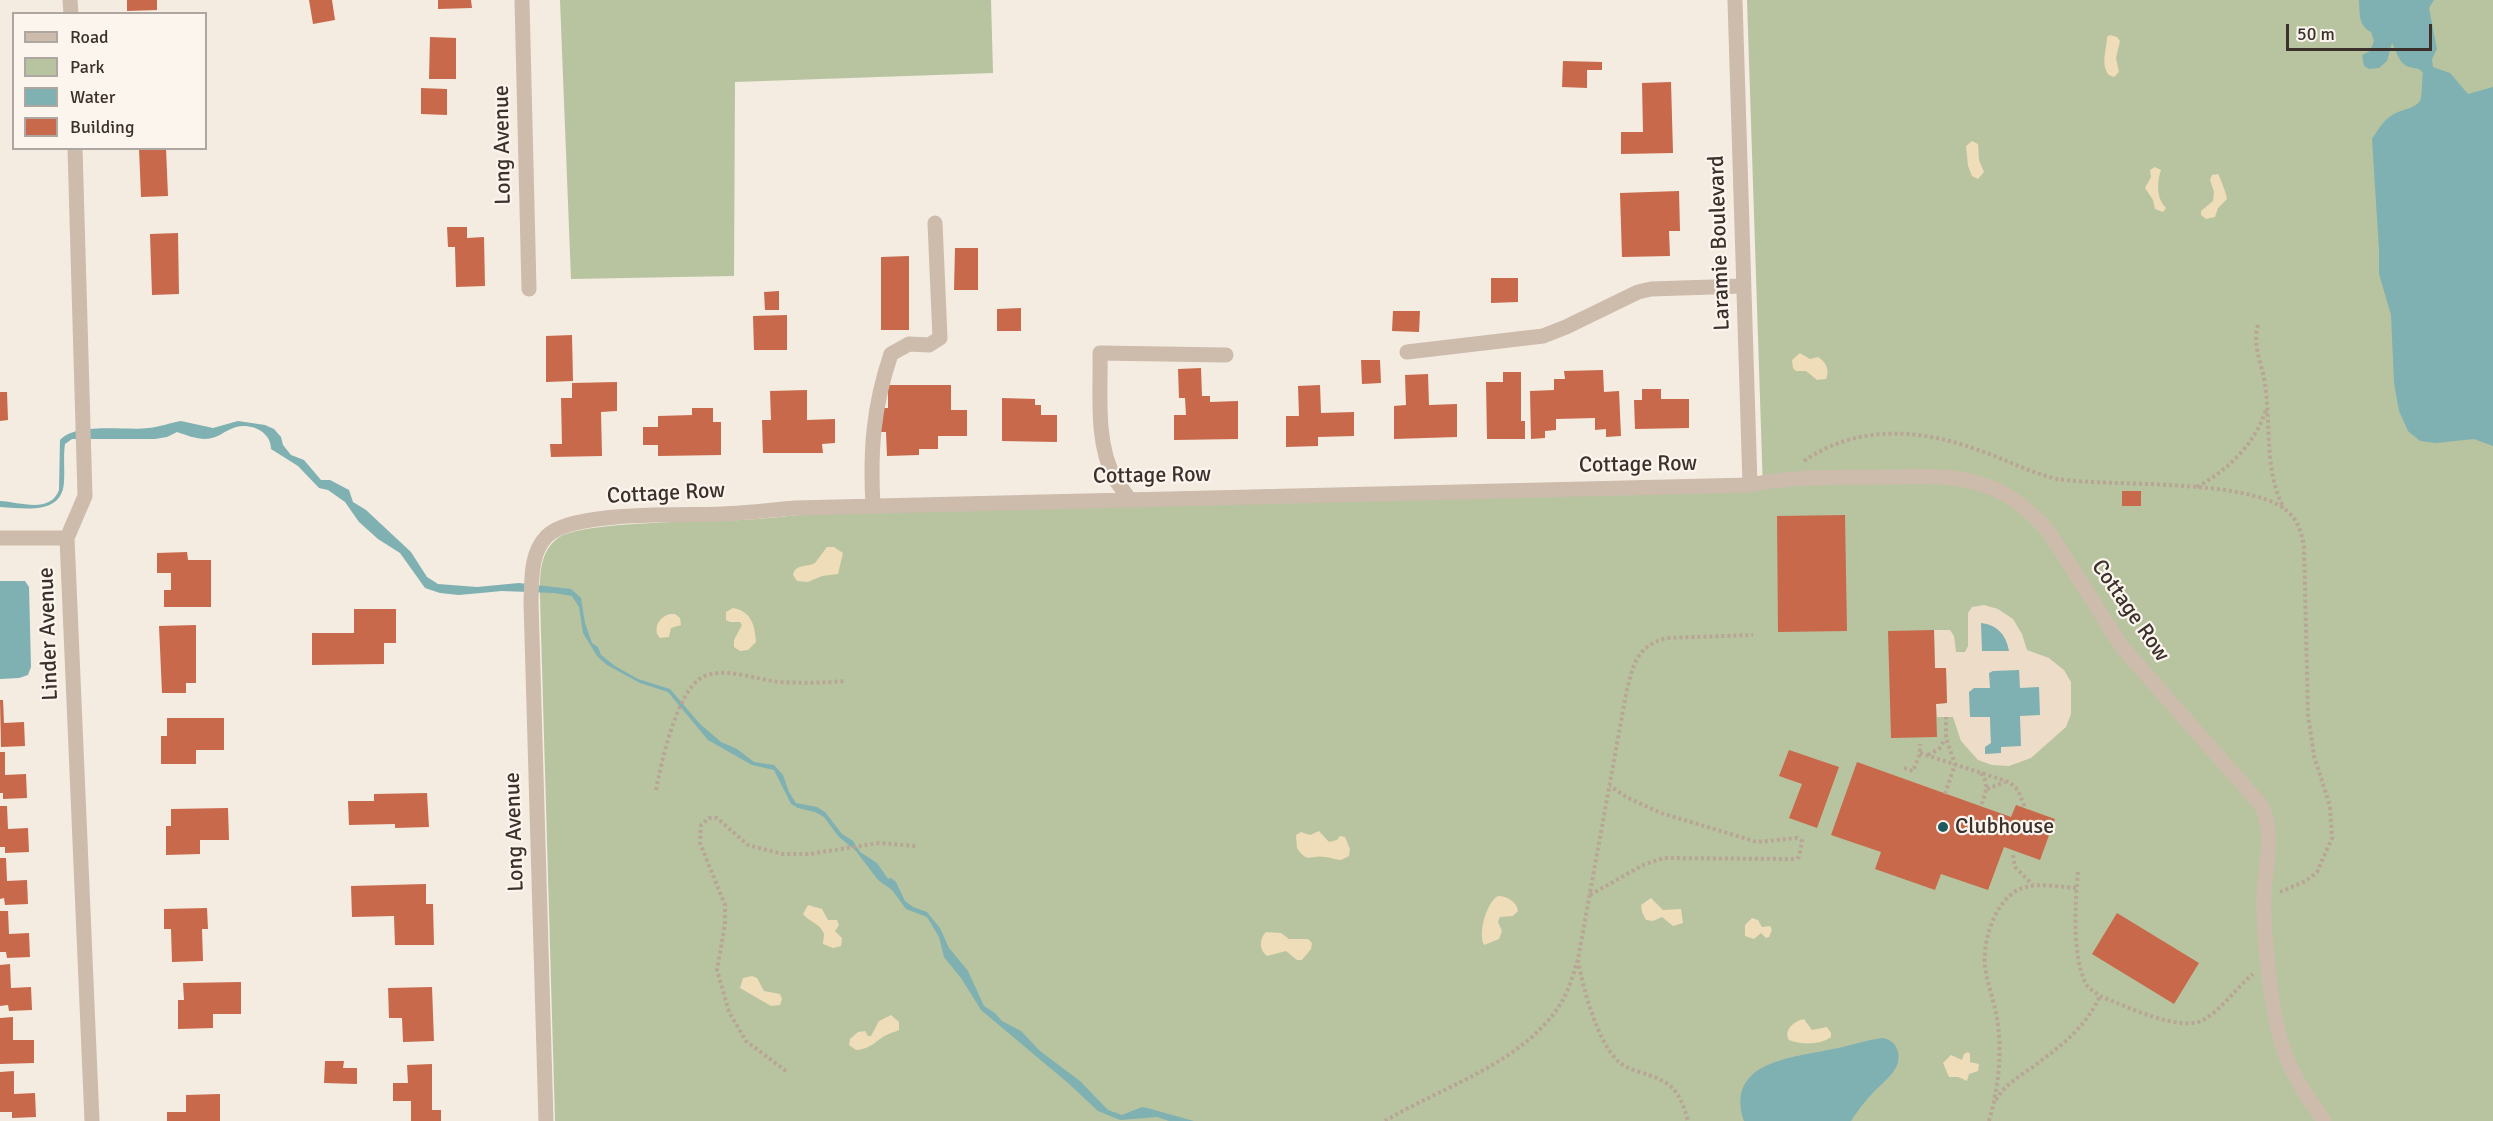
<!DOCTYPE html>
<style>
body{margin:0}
#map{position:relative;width:2493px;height:1121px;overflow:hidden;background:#f4ebe1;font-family:Signika,sans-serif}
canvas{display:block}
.legend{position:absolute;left:12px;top:12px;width:195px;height:138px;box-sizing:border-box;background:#fbf5ee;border:2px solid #aea6a0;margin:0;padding:8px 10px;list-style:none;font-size:18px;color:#3b302b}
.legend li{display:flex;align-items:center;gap:12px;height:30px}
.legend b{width:30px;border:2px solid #aea6a0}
.scale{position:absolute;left:2286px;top:24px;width:146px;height:27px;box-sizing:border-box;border:3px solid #3b302b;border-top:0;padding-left:8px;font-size:18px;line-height:21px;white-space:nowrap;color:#3b302b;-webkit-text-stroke:4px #fbf5ee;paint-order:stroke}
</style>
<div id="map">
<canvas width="2493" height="1121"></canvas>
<ul class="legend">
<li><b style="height:8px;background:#cdbbac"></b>Road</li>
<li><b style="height:16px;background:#b8c4a0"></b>Park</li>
<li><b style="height:16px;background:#7fb0b2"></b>Water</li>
<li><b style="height:16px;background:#c8694b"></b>Building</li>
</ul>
<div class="scale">50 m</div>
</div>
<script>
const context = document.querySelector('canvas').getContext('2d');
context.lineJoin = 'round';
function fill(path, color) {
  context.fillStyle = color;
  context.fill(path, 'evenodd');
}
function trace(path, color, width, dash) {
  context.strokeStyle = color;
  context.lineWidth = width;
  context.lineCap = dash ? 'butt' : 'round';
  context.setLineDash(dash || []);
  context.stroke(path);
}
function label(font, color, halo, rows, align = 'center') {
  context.font = font + ' Signika,sans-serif';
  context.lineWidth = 4.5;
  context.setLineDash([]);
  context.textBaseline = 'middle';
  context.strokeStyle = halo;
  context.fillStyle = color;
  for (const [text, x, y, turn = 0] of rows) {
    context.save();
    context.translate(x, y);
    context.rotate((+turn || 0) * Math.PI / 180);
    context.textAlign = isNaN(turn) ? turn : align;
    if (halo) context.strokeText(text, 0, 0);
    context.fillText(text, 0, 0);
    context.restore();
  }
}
fill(new Path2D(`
 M560,0H991L993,73L735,82L734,276L571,279Z
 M1747,0H2493V1121H555L540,597C540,576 539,552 558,538C581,521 705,522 740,520C763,519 786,516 808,514L1763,490Z`), '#b8c4a0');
fill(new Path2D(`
 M2110,35L2117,37L2120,41L2116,58L2119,72L2114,77L2109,75C2100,64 2107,49 2107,37Z
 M1972,141L1978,144L1979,160L1984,172L1978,179L1972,176L1968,166L1966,146Z
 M2155,167L2161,170C2157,182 2156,198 2166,208L2163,212L2155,209L2153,200L2145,188L2151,177L2150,170Z
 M2218,174C2220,177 2227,195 2227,199L2218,208L2215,217L2206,219L2201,215V211L2213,201L2214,192L2210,180L2212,175Z
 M1800,353L1810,359L1818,357C1826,362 1830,370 1826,379L1817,380L1806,371H1796L1793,368L1792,360Z
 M827,547H834L843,553L838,574L822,576L808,582L797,581L793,575C796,563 806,568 815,563Z
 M733,608C751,611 755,625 756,642L748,650L740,651L734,647V640L742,625L740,622H730L726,620V612Z
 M670,614H675L680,618L681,625L671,628L669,637L660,638L657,634C655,624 660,617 670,614Z
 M1319,831L1329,842L1337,840L1340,836L1345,837L1350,849L1349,856L1341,860C1335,860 1330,857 1325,857C1311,854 1308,865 1297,848L1296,835L1301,832L1310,835Z
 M1498,896C1507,896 1517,902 1518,911L1513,916L1500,917L1498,922L1502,931L1499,939L1484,945C1478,933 1486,903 1498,896Z
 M1651,898L1663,910L1681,909L1683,923L1673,926L1662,917L1653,921L1646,920L1642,912L1641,905Z
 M808,905L822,909L828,920H837L839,925L835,931L842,938L841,946L833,948L823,944C823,941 824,937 824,934C820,923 809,922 803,914Z
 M1752,918L1758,920L1762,927L1770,926L1772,930L1769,937L1766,938L1761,933L1754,939L1745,936V925Z
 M1266,932L1281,933L1289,939H1308L1312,943L1311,949L1302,960H1297L1286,951L1267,956C1259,950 1259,939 1266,932Z
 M752,976L757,978L764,991L780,994L782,999L780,1005L771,1006L740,988L743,978Z
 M891,1015L899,1022V1030C896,1032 892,1032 889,1034C876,1039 873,1049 856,1050L849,1045L850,1039L858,1032L865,1031L868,1036H871L879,1021Z
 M1804,1019L1812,1030L1827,1027L1831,1033V1037C1820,1045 1801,1045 1789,1040C1783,1030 1794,1021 1804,1019Z
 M1968,1052L1970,1054V1062L1979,1064L1978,1071L1969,1074L1967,1081L1958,1077H1949L1943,1063L1951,1055L1962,1060L1964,1054Z`), '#efdcb8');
fill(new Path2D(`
 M1984,605L1998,609L2013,619L2022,634L2027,650L2049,658L2064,670L2071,682V714L2066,727L2031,758L2009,766L1992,765L1978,760L1961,741L1953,717H1937L1936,704L1947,703L1946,668H1935L1934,630H1950L1954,636L1956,652H1965L1968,646V613L1972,607ZM1974,688H2020L2001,747L1991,743L1990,716Z`), '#ecdcc8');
fill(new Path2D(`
 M2359,0H2434L2429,8L2437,49L2432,59L2433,67L2450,73L2468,94L2493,87V446L2474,439L2436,443L2420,441L2408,431L2399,411L2394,383L2391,315L2379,274V250L2372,139C2378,130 2384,119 2394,114C2403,109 2414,109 2420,101C2422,99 2422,79 2423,73C2418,67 2416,69 2409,67C2399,64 2397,52 2392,43L2387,61L2379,68L2369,69L2364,66L2362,55L2370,51L2374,41L2371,32C2358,25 2360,14 2359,0Z
 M181,421L213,428L238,421L265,425L274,429L281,437L283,445L291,455L304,460L321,480H330L349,490L353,502L366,510L411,552L427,577L438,584L477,587L519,583L571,589L581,598L585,623L592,643L598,647L601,655L615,666L638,679L670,689L700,724L721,742L737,749L754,762L774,765L783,775L789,792L796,803L817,807L825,812L842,834L853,841L860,852L877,863L888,879L891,878L896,882L905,901L913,907L927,912L940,928L949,948L968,971L984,1006L995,1013L1002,1021L1021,1031L1040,1051L1080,1081L1108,1110L1122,1115L1142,1107L1147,1108L1194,1121H1169L1157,1117L1120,1120L1098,1111L1068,1083L981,1010L961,978L944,957L939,937L927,917L906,909L892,890L878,880L856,851L838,836L824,817L815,812L798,808L791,804L774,770L752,765L708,740L668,692L640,683L607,665L597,656L583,633L579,607L572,596L554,593L502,591L459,595L440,593L425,588L400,553L378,539L359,522L345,502L328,490L319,488L298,466L271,449C271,432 252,423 236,427C225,430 218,439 205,439C196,439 186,435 177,432L167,437L155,439H72L65,444C63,457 65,469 64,482C62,516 24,508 0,507V501C20,502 50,514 59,490L60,440C77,422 126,431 149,428C159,427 170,423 181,421Z
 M0,581H25L29,587L31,667L28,675L19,678L0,679Z
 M1981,623C1997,625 2006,634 2009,651H1982Z
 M2019,670L2020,688L2039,687L2040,715L2020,716L2021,746L2001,747V753L1985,754V747L1991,743L1990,717H1970L1969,692L1974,688H1990L1989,673L1993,671Z
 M1883,1038C1890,1040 1894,1042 1897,1049C1905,1069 1882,1082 1871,1095C1863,1103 1857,1112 1851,1121H1744C1725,1063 1789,1058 1828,1050C1846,1047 1865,1040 1883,1038Z`), '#7fb0b2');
fill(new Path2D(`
 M127,0H157V10L127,11Z
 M309,0H332L335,20L313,24Z
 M438,0H471L472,8L438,9Z
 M430,37L456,38V79H429Z
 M1563,61L1602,62V70H1587V88L1562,87Z
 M1671,82L1673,153L1621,154V132H1643L1642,83Z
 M421,88L447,89V115L421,114Z
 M139,148H166L168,196L141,197Z
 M1679,191L1680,231H1669L1670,256L1622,257L1620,193Z
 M447,227H467V238L484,237L485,286L456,287L455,247H448Z
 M178,233L179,294L152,295L150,234Z
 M955,248H978V290H954Z
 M909,256V330H881V257Z
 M1491,278H1518V302L1491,303Z
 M779,291V310H765L764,292Z
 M1021,308V331H997V309Z
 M1393,311H1420L1419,332L1392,331Z
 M787,315V350H754L753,316Z
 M572,335L573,381L546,382V336Z
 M1361,360H1380L1381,383L1362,384Z
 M1201,368L1202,396H1210V402L1238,401V439L1174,440V415H1186L1185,398H1179L1178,369Z
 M1603,370L1604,392L1619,391L1621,436L1606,437V429L1595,430V418L1556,419V430L1545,431V438L1531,439L1530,391L1554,390V379H1565L1564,371Z
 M1503,372H1521V421H1525V439H1487L1486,382H1503Z
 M1428,374L1429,405L1457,404V437L1394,439V406L1406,405L1405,375Z
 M617,382V411L601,412L602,456L551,457L550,444H562L561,398H572V383Z
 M888,385H951V410H967V436H938V449H919V455L887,456L886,432H880V408H888Z
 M1320,385L1321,413L1354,412V436L1318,437V446L1286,447V416H1299L1298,386Z
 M1642,389H1661V399H1689V428L1635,429L1634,400H1642Z
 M807,390V420L835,419V443L822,444L823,453H763L762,420H771L770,391Z
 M0,392H7L8,420L0,421Z
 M1002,398L1035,399V405H1041V415H1057V442L1002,441Z
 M692,408H713V422H721V455L658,456V445H643V427H658V416L692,415Z
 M2122,491H2141V506H2122Z
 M1845,515L1847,631L1778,632L1777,516Z
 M187,552L188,560H211V607H164V590H171V573H157V553Z
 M354,609H396V643H384V664L312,665V633H354Z
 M196,625V683H186V693H162L159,626Z
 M1934,630L1935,668H1946L1947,703L1936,704L1937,737L1891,738L1888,631Z
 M0,700H3L4,723L24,722L25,746L1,747Z
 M167,718H224V750H196V764H161V736H167Z
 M1789,750L1839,767L1817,828L1789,818L1802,784L1779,776Z
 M0,752H5V775L26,774L27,798L3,799V793H0Z
 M1857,762L2011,817L2016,805L2055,819L2040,860L2004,847L1988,890L1941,874L1935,890L1875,869L1881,852L1831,835Z
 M427,793L429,827L395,828V824L349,825L348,801H374V794Z
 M0,806H7L8,829L28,828L29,852L5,853V847H0Z
 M228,808L229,840H200V854L166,855V826H171V809Z
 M0,858H6L7,881L27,880L28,904L5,905L4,898L0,899Z
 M426,884V904H433L434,945H395L394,916L352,917L351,886Z
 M207,908L208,929H202L203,961L172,962L171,929H164V909Z
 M0,911H8L9,934L29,933L30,957L7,958L6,952H0Z
 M2117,913L2199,963L2174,1004L2092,954Z
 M10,964L11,988L31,987L32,1010L9,1011L8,1005L0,1006V965Z
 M241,982V1014H213V1028L178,1029V1000H184L183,983Z
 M432,987L434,1041L403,1042L402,1018H389L388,988Z
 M13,1017V1040H34V1063L0,1064V1018Z
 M325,1061H344L343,1068H357V1084L324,1083Z
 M432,1064V1110H441V1121H411V1101H393V1083H408L407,1065Z
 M14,1071V1094L35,1093L36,1117L12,1118V1112H0V1072Z
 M220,1094V1121H167V1112H186V1095Z`), '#c8694b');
trace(new Path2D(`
 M2258,325C2252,346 2262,363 2265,384C2271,424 2264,472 2284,508
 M1804,461C1859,423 1924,429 1984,452C2009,461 2031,473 2057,479C2112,487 2246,478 2286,510C2298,520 2301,531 2304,546L2308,715L2314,756L2330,806L2332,838L2317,872L2306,881L2280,892
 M2197,487C2229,469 2254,445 2266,410
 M1920,753L2009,782L2018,790L2025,808
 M1928,755L1939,749L1945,739
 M1904,768L1913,771L1920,753V744
 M1981,773C1990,785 1985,794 1981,806
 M1987,789L2005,782
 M656,790C661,764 677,689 703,677C725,666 756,680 780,682C802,683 823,683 845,681
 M1945,794L1955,764L1946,738V717
 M2013,855L2015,867L2033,885
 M2078,872C2075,903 2072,956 2086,984C2089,989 2095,992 2100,996C2126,1006 2182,1034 2205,1019C2224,1007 2236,988 2253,974
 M1590,895L1643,865L1663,858L1795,859L1799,857L1802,841L1797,838L1757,842L1661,813L1628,798L1610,786
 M1578,960C1583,988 1597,1042 1619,1062C1625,1067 1632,1070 1640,1072C1671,1082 1679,1088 1688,1121
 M786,1071L746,1041L729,1012L717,970L725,924V905L700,843L701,825L709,818H717L748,845L783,854H809L879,843L916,846
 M1996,1100C2005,1084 2020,1076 2034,1066C2061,1046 2085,1028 2100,996
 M1385,1121C1445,1085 1528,1062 1564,998C1570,986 1574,972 1578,959L1626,694C1633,665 1636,646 1667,638L1753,635
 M1989,1121C1998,1090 2002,1057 1998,1026C1996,1006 1988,987 1985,967C1982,941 1996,894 2026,887C2041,883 2060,887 2076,888`), '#b9a596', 4, [3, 3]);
trace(new Path2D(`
 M70,0L71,14
 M522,0L529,289
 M1735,0L1750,485
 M75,148L85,496L67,538L92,1121
 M1407,352L1543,336L1566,327L1638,292L1651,289L1743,286
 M1130,500C1125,492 1118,485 1114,477C1095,441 1101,392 1100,353L1226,355
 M873,506C870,451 873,407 891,354L909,344L929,345L940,338L935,223
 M0,538H67
 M546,1121L531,602C532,580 530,553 547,536C573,510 683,516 722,514C747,513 771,510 795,508L1750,485C1793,476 1834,478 1878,477C1914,477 1953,473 1987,486C2013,495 2031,512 2049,532L2122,647L2261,805C2275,831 2265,868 2264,895C2263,936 2271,1016 2285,1054C2294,1078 2309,1099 2324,1121`), '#cdbbac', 15);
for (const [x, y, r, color] of [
 [1943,827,6,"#1f5a5e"]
]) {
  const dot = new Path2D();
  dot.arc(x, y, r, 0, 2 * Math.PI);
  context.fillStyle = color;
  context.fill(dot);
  trace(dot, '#fbf5ee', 2);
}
label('22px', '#3b302b', '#fbf5ee', [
 ["Long Avenue",503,145,-91],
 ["Laramie Boulevard",1720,243,-92],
 ["Cottage Row",1638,465,-1],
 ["Cottage Row",1152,476,-1],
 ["Cottage Row",666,494,-3],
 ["Cottage Row",2130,611,55],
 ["Linder Avenue",49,634,-92],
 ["Long Avenue",515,832,-92]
]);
label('22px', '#3b302b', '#fbf5ee', [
 ["Clubhouse",1955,827]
], 'left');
</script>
